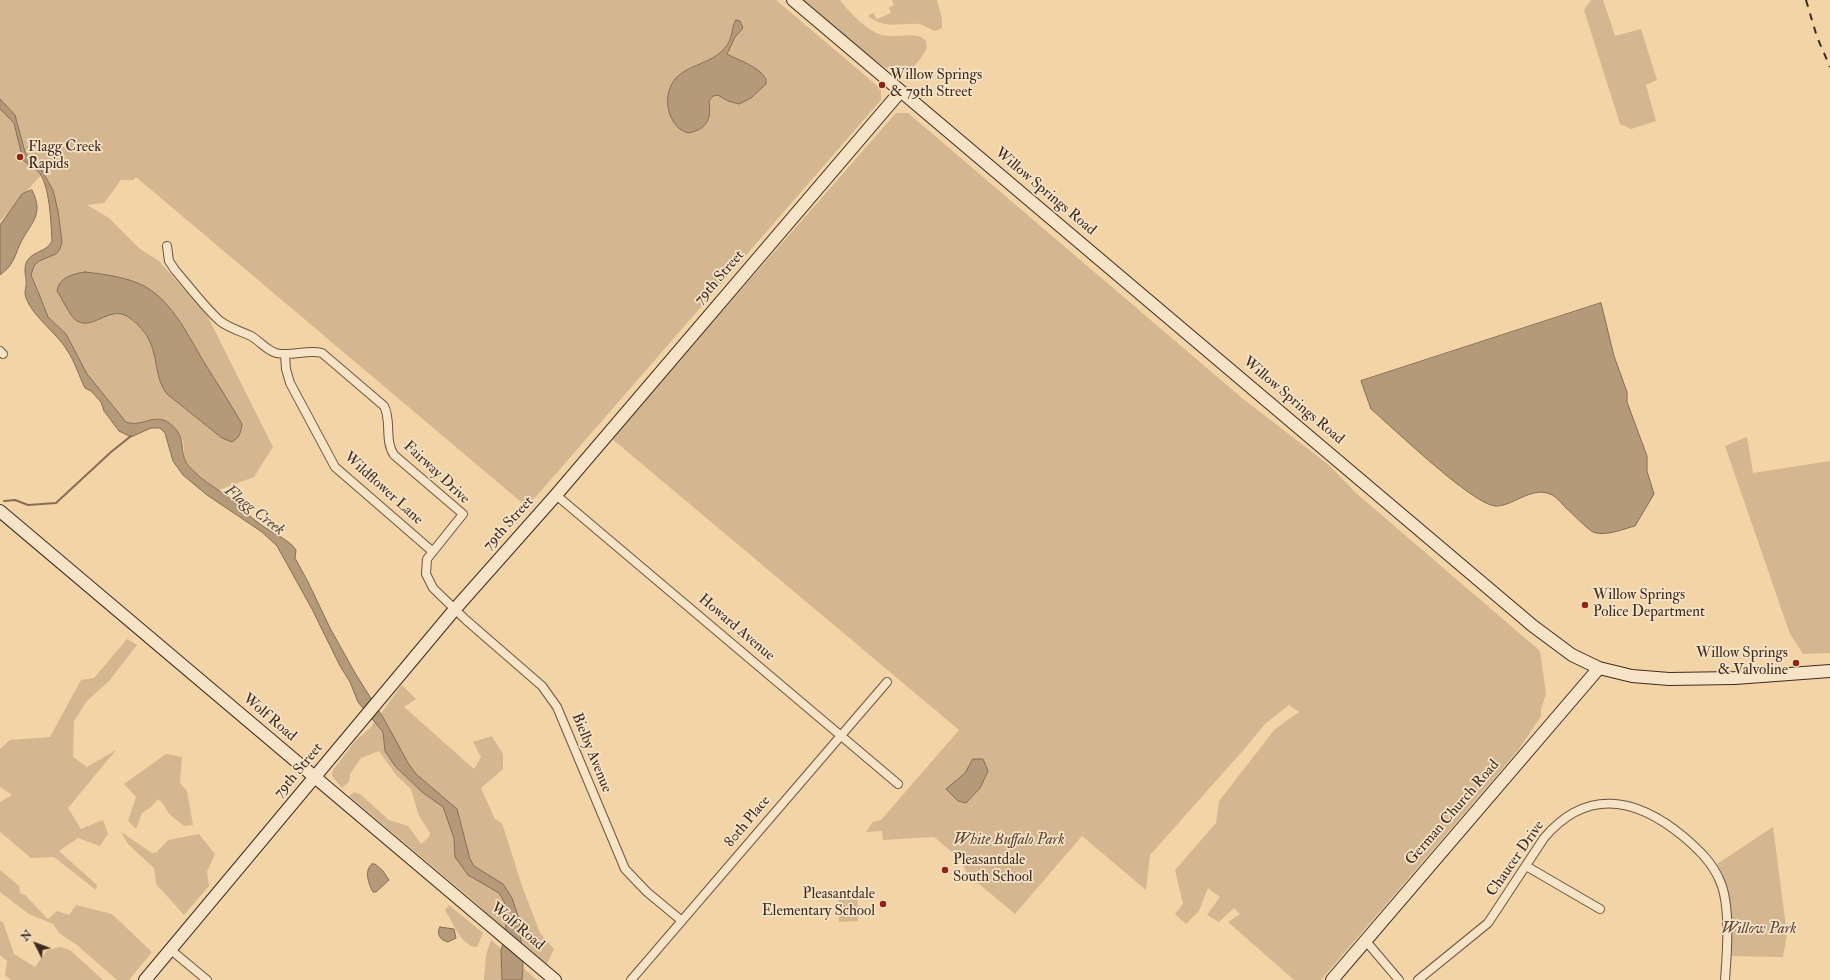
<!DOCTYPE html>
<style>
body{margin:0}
#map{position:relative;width:1830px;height:980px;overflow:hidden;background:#f2d4a7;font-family:"IM FELL Double Pica",serif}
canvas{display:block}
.north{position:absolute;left:16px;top:924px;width:40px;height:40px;-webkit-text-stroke:3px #f7e3c6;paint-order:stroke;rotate:312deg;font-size:11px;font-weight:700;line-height:16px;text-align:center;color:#3f2a21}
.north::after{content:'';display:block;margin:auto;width:14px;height:18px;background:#3f2a21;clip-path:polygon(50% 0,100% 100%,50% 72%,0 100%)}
</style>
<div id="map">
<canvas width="1830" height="980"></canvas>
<div class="north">N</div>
</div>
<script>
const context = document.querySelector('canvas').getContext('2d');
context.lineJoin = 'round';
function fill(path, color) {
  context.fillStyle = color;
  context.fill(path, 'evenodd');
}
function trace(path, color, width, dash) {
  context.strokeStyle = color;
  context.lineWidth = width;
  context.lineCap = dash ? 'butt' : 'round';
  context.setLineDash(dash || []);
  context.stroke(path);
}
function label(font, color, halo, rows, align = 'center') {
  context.font = font + ' "IM FELL Double Pica",serif';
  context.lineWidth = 3.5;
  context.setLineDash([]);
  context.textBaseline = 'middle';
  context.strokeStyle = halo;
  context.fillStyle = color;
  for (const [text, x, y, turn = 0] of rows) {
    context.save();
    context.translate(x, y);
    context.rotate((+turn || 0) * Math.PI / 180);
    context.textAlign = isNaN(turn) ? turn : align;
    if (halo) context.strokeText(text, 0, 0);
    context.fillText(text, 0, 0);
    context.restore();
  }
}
fill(new Path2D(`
 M0,0H776L881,89V100L527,507L136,177L133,180H121L104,203L87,205L109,218L140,249L159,261L207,315L273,447L254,477L219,490C208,482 196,475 188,465C182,457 185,449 183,441C180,433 169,421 162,419C150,415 142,428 126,422L87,374L66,334L48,317L31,275L34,266L39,261L56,254L62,242L58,211L53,190L43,173L0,221Z
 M803,0H840C850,13 867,31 882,35C895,39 917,30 926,41L927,48C923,55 912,73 902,74C885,75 819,14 803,0Z
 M892,0H937L942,19V28L936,31C930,30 925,25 918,24C898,22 888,30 869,17V15L873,13L877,19L891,13L889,8L894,5Z
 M1591,0H1603L1615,36L1641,29L1657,80L1646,85L1656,121L1631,129L1620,124L1584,10Z
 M896,113H908L1242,398L1329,465L1356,493L1540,651L1546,694L1541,709V716L1519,749L1487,787L1321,980H1294L1228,922L1240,914L1234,908L1219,922L1207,915L1220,897L1208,888L1199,911L1186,924L1175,914L1183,904L1175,870L1216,823L1219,801L1275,729L1299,712L1289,705L1265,724L1246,747L1150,855L1146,890L1082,836L1015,914L967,874L961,860L934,837L883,840L882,831L866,832L873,822L881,820L959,730L611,438Z
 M1747,437L1753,473L1830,461V653L1803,654L1790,634L1725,446Z
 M127,639L137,645L109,681L87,701L74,721L73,757L87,767L116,750L68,808L81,829L103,820L108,834L100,846L78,838L59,851L97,885L96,890L54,857L31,858L0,832V802L12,795L0,787V749L10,740L50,737L81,680L94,678Z
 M402,685L416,699L404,707L474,769L481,757L473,742L492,736L503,754V769L481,788L495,819L502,823L522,886L540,933L554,949L546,966L492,919L476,903L349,796L354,792L360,794L389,820L408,826L421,844L429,837L430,833L419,816L411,789L396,775L379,751L361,758L350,774L349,782L342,788L332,776L333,770L356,740L370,728Z
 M166,754L182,757L180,783L187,791L193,825L184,826L169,814L164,805L158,799L151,807L142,813L136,829L128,821L136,797L124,784Z
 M1773,827L1787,934L1783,957L1731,956C1731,925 1733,892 1717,864Z
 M121,832L152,853L157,852L168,840L199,834L215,854L207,872L209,886L184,915L156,884L154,868L128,844Z
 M0,870L19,886L20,893L25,895L48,919L57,911L69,915L76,905L112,914L152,952L129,980H117L77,945L59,933L53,924L29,914L0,892Z
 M857,894L858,921L839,922L838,895Z
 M449,905L483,933L477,947C461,947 453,922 445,910Z
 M0,921L3,922L14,954L35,967L47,950L61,947L70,950L103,980H11L5,975L7,961L0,955Z
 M491,940L537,980H484L486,955Z`), '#d4b790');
const water = new Path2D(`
 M736,20L740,21L743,28L735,37L727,54C740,61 758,66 766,79V84L751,98L739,104L728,101L718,95L713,96L709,101C711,118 709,128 689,133C679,131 674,124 670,115C667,106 667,99 669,91C676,65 707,67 723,50C735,38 730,28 736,20Z
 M0,99L15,115L25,152L30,159L41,169L53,190L58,211L62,242L60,249L56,254L39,261L34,266L31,275L41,299L48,317L66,334L87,374L126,422C142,428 154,412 169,423C188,437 178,449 187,464C190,468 196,473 200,477C210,485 222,492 232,500C241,508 250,517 260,524C270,532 290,540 296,550L295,558L308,582L330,628L355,673L384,719L408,763L416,774L457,809L470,859L474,866L503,884L512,898L519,919L523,966L522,980H502L501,951L506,930L504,901L499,893L468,875L455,857L454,838L443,807L422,792L395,766L385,751L383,732L358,702L350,682L340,666L312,609L277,546L262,532L207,495L183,475L173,461L165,433L160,428H151L131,437L119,431L104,411L101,402L91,391L85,388C79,376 75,362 67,350C57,333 29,314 25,294C25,289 27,284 26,279C25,273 24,267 27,261C33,251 47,252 52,241C51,224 50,184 38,171C34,167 27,164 23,160L14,123L0,109Z
 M32,190C45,216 30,223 20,244C13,260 14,264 0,275V225L22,194Z
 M85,272C103,274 127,277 144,286C174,302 190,340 207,367C219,386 231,405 242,424C241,433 239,438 232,442L222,438L167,394C155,379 158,359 150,342C147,334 138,324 131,319C111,302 95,331 77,321C70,317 62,298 57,291C59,277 73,274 85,272Z
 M1601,303L1614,356L1627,392V402L1647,456V471L1654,494L1635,526C1623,529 1605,537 1593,532C1586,528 1573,514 1566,508C1562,504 1556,496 1550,494C1531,486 1512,507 1495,506C1472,504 1392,427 1371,409L1361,381Z
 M973,759H983L988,771L980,788L966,803L958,801L946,789L965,773Z
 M372,864H375L383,871L389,880L376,892H373C368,883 364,870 372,864Z
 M440,927L454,929L456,938L448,942C440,940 436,934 440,927Z`);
fill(water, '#b59a79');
trace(water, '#866d56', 1);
trace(new Path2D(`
 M4,501L15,500L28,505L56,503L111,452L131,436`), '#866d56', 2);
const street = new Path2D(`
 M167,246L169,261L175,270C188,285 206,309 220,321C229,328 240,331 251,336C260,341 266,350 276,353C291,357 307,349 322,353L384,406C392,421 384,440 394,455L463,514L427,559L426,574L433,588L466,620L542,686L557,707L625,869L647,892L682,921
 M0,351L3,354
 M285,355L286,369L290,383L335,467L432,551
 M556,495L898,784
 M1526,866L1600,909
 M1365,940L1399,980
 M171,950L207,980
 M631,980L887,682
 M1418,980L1488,923L1544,838C1587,787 1637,798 1684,837C1699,850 1712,862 1720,881C1731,906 1727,953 1725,980`);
const secondary = new Path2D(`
 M793,0L1533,626L1572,655L1599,668L1632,676L1669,679L1735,678L1830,671
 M0,511L555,980
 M145,980L455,609L556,495L900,92
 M1332,980L1599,668`);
trace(street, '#6c5442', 10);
trace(secondary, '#3f2a21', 14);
trace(street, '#f7e3c6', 8);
trace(secondary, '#f7e3c6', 12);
trace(new Path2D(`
 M1806,0L1817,37L1830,67`), '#3f2a21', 2, [7, 7]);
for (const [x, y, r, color] of [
 [882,85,4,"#8f2418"],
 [20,157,4,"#8f2418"],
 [1585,605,4,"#8f2418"],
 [1796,663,4,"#8f2418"],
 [945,870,4,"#8f2418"],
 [883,904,4,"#8f2418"]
]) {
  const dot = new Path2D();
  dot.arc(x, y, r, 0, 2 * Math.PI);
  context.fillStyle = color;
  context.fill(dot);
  trace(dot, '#f7e3c6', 1.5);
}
label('15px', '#3f2a21', '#f7e3c6', [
 ["Willow Springs",890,76],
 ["& 79th Street",890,93],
 ["Flagg Creek",28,148],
 ["Rapids",28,165],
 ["Willow Springs",1593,596],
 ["Police Department",1593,613],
 ["Willow Springs",1788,654,"right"],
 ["& Valvoline",1788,671,"right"],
 ["Pleasantdale",953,861],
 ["South School",953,878],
 ["Pleasantdale",875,895,"right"],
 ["Elementary School",875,912,"right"]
], 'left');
label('15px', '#3f2a21', '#f7e3c6', [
 ["Willow Springs Road",1045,192,40],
 ["79th Street",720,278,-49],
 ["Willow Springs Road",1293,401,40],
 ["Fairway Drive",436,473,43],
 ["Wildflower Lane",383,489,42],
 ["79th Street",509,524,-48],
 ["Howard Avenue",736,628,40],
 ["Wolf Road",269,718,40],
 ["Bielby Avenue",591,753,68],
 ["79th Street",299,771,-50],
 ["German Church Road",1453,813,-49],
 ["80th Place",748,822,-50],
 ["Chaucer Drive",1516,859,-55],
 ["Wolf Road",517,927,40]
]);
label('italic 15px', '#5d4637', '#f7e3c6', [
 ["White Buffalo Park",1009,841],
 ["Willow Park",1759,930]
]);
label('italic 16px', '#5c4637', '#f7e3c6', [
 ["Flagg Creek",254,511,38]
]);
</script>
